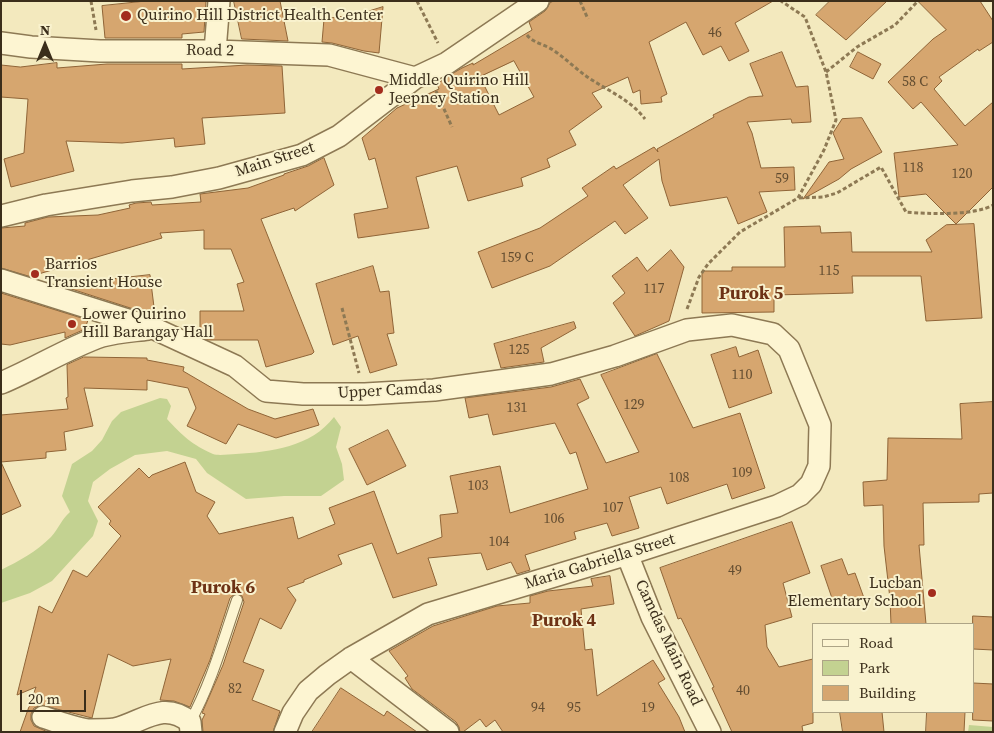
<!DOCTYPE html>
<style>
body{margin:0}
#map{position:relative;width:994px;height:733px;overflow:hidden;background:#f3e9be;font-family:"Source Serif 4",serif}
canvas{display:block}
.frame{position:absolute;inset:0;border:2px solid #3b2e1b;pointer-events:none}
.legend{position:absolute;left:812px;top:623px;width:162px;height:90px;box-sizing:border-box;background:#f9f2ce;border:1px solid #ada486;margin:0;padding:6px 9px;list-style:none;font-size:15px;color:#3b2e1b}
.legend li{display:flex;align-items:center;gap:10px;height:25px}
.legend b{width:25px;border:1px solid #ada486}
.north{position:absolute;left:20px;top:20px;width:50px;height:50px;-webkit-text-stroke:4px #f9f2ce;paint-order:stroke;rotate:0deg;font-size:14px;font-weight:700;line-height:20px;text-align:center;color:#3b2e1b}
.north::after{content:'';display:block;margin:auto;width:18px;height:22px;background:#3b2e1b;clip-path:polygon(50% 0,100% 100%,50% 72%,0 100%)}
.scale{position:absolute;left:20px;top:690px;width:66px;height:22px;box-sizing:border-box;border:2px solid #3b2e1b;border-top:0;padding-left:6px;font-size:15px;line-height:18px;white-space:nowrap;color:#3b2e1b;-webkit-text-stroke:4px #f9f2ce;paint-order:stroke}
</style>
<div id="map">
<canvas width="994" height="733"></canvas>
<div class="frame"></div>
<ul class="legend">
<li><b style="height:6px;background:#fdf5d2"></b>Road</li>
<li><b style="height:14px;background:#c3d291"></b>Park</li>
<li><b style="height:14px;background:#d6a66f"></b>Building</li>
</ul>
<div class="north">N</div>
<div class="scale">20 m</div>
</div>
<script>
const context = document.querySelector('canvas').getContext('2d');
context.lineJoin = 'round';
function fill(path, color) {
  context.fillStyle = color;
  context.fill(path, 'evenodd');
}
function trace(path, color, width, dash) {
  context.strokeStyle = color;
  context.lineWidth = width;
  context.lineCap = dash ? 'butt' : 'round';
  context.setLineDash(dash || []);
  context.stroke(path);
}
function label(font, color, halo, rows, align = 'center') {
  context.font = font + ' "Source Serif 4",serif';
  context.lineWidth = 4;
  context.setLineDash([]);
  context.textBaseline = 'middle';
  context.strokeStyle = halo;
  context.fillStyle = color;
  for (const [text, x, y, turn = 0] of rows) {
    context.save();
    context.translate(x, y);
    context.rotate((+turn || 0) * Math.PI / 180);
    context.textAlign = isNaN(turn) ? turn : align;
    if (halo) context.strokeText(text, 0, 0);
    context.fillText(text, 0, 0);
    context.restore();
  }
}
fill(new Path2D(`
 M160,398L167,399L171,406L167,419C182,435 192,445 213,454C219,456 229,454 236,454C271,452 311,447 334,417L341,427L336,447L342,464L344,480L321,496H284L246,499L207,473L196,459L167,451L135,455L110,469L93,482L88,501L98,521L93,536L52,581L30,593L1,603V570C19,561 36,552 51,537C59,528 61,520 70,512L62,496L72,464L92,451L102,440L112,421L121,412Z
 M969,725L993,727V732H968Z`), '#c3d291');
const building = new Path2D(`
 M146,1H206L204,32L182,34V38H105L102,6Z
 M234,1H280L288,41L242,39Z
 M554,1H773L735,23L749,51L729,61L721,46L703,55L686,22L649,42L667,94L661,97L662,102L641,104L640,90L633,93L628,77L592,93L602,107L569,131L576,145L547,159L550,167L521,178L523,186L468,201L457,166L416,177L429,228L358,238L354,214L388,208L375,158L369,160L362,138L397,108L439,89L437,84L450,75L462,68L473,63V65L532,30L529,22L545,11L550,3ZM514,61L534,97L499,115L480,77Z
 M830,1H887L846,40L816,15Z
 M918,1H980L993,21V42L979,51L978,49L939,77L942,81L934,89L965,126L993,102V187L956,224L926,194L899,197L894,153L958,145L921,102L913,109L888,82L933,39L946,30Z
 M383,7L379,53L364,51L332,43L322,42L324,19L359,14Z
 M782,52L796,87L808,86L811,122L792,123L791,119L747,122L752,133L761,168L794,167L795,190L759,192L767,212L738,224L727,197L670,206L662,181L659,159L623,185L648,218L625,234L615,221L550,266L492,288L478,252L540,228L588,196L582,188L614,166L616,169L654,147L658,152L657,149L714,117L713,115L749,97L763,96L750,64Z
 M858,52L881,64L873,79L850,67Z
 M57,63V68L107,64H182V69L247,65L282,66L285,113L202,118L205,144L175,147L174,138L122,143L66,141L74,171L11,187L4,159L24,153L28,99L1,97V65L20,67Z
 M862,118L882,152L851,169L839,179L803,199L829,162L844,159L833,133L842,119Z
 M324,158L334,185L295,211L294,208L261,219L314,352L312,354L266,367L258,340H208L200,336V311H244L237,284L244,282L231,249H204V230L160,233L162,238L35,275V278L1,268V228L25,226V223L48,217L98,215L130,208L129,205L136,203L151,202L152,205L201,202L200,194L248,188L284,175V174L308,166Z
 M974,224L982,318L926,321L921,276H852L853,293L774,295V312L702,313V271H732V267H785L784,227L820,226L821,233L851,232L852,252H932L926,240L946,225Z
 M671,250L684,267L669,321L635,336L613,303L625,293L612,276L637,257L647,271Z
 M373,266L380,292L389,291L394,333L387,334L397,365L370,373L358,336L333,345L316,284Z
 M150,275L154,307L152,315L59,285Z
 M1,293L88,320L85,329L65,338V332L10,345L1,344Z
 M574,322L576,328L541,348L544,362L501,368L494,344Z
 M736,347L739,357L758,350L772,393L729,408L711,355Z
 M657,354L693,428L740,413L765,488L732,499L727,484L667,504L661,487L629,497L639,528L612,536L607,523L574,532L576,539L525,555L530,570L517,574L511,562L487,570L481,553L428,558L437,585L393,598L372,543L338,555L342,564L304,580V582L287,588L296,600L281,629L260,618L243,662L264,670L252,700L280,711L273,732H203L202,720L205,714L202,713L223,665L244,602L242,596L236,593L230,598L210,660L190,707L174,701L160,700L171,659L133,666L108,654L92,718L41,705L34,708L31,714V720L34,726L48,732H20L36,687L17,695L39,606L52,613L73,570L87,577L121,536L109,524L111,521L98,507L139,468L149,478L152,475L185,462L196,492L215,502L207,516L219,534L293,517L298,539L335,524L329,508L374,491L397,554L442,537L440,515L458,513L450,476L500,466L510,513L588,489L576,452L570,454L555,423L493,435L488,414L469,418L465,398L551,387L580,379L589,398L577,404L606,463L639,452L601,375Z
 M84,357L147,358V360L184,367L183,371L248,409L275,419L313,409L319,425L276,438L238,424L226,444L187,426L196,408L188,388L147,380V390L84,388L93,426L64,432L66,450L46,452V458L1,462L21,506L1,515V415L68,409L66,398L68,397L67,365Z
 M993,402V493L979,494V502L923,503L924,545H919L926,624H891L890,599L884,546L883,505L864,506L863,482L887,480L888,438L962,439L960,404Z
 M388,430L406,466L367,485L349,449Z
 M792,522L810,573L783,583L792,617L765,625L767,647L779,667L813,659V723L802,726L803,732H732L712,688L714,687L681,618L678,619L660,568Z
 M842,559L848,575L855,573L864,598L835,607L821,566Z
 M610,576L614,604L581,609L585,650L592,649L597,696L653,660L665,679L658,683L679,717L685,732H503L495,720L486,727L480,719L463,732H460L459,727L456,722L412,689L405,678L408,676L389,651L433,626L497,606L530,603V596L548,591L593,586L591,579Z
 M973,616L993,617V650L973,649Z
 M973,683L993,684V721L973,720Z
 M341,688L384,716L387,711L417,732H312Z
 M840,712H882L884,732H843Z
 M927,712H965L964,732H926Z`);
fill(building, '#d6a66f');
trace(building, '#8f6437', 1);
const lane = new Path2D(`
 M190,722C211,684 223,641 237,600`);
const street = new Path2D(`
 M1,43L31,47L100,51H215L329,55L415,78
 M215,51L219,1
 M1,216L46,205L132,191L172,187L219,178L302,155L339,136L415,78L447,63L538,1
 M1,280L153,328L235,366L266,391L303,394H365L434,390L551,374L615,356L687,330L732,325L773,334L789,349L820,425L819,466L811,484L800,495L777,506L641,550L428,614L351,658L327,675L308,691L293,713L285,732
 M1,383C35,369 67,348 102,336C117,332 133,331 148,329
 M627,554L652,617L710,732
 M351,658L448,732
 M43,717C56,721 78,730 91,730C99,730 108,730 115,729C143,722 163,700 190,722L191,732`);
trace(lane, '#8d7954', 12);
trace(street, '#8d7954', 24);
trace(new Path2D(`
 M91,1L96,30
 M417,1L438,43
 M580,1L588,19
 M527,35C533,43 544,44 553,50C565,58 575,68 586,76C606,90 630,99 645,119
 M826,72L857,47L895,25L918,1
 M436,91L452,127
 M799,198L823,197L837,193L881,167L906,212C928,214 974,216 993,205
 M342,308L359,373
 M687,309L699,277L708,264L740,232L798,198L824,150L836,120L826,72L805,17L781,1`), '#8d7954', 3, [4, 2.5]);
trace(lane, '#fdf5d2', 10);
trace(street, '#fdf5d2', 21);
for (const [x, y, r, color] of [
 [126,16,6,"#a32c1d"],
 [379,90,5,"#a32c1d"],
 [35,274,5,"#a32c1d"],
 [72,324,5,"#a32c1d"],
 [932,593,5,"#a32c1d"]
]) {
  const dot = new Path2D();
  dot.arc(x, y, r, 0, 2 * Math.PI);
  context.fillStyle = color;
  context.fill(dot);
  trace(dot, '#f9f2ce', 2);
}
label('14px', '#624c30', null, [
 ["46",715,33],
 ["58 C",915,82],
 ["118",913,168],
 ["120",962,174],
 ["59",782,179],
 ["159 C",517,258],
 ["115",829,271],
 ["117",654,289],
 ["125",519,350],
 ["110",742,375],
 ["129",634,405],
 ["131",517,408],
 ["109",742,473],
 ["108",679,478],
 ["103",478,486],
 ["107",613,508],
 ["106",554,519],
 ["104",499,542],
 ["49",735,571],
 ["82",235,689],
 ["40",743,691],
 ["94",538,708],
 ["95",574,708],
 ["19",648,708]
]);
label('16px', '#3b2e1b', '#f9f2ce', [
 ["Quirino Hill District Health Center",137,16],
 ["Middle Quirino Hill",389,81],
 ["Jeepney Station",389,99],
 ["Barrios",45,265],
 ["Transient House",45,283],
 ["Lower Quirino",82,315],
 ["Hill Barangay Hall",82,333],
 ["Lucban",922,584,"right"],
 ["Elementary School",922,602,"right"]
], 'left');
label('16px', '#3b2e1b', '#f9f2ce', [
 ["Road 2",210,51,1],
 ["Main Street",275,160,-18],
 ["Upper Camdas",390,391,-3],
 ["Maria Gabriella Street",600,562,-17],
 ["Camdas Main Road",668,643,65]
]);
label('bold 18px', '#6d3215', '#f9f2ce', [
 ["Purok 5",751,294],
 ["Purok 6",223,588],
 ["Purok 4",564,621]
]);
</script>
